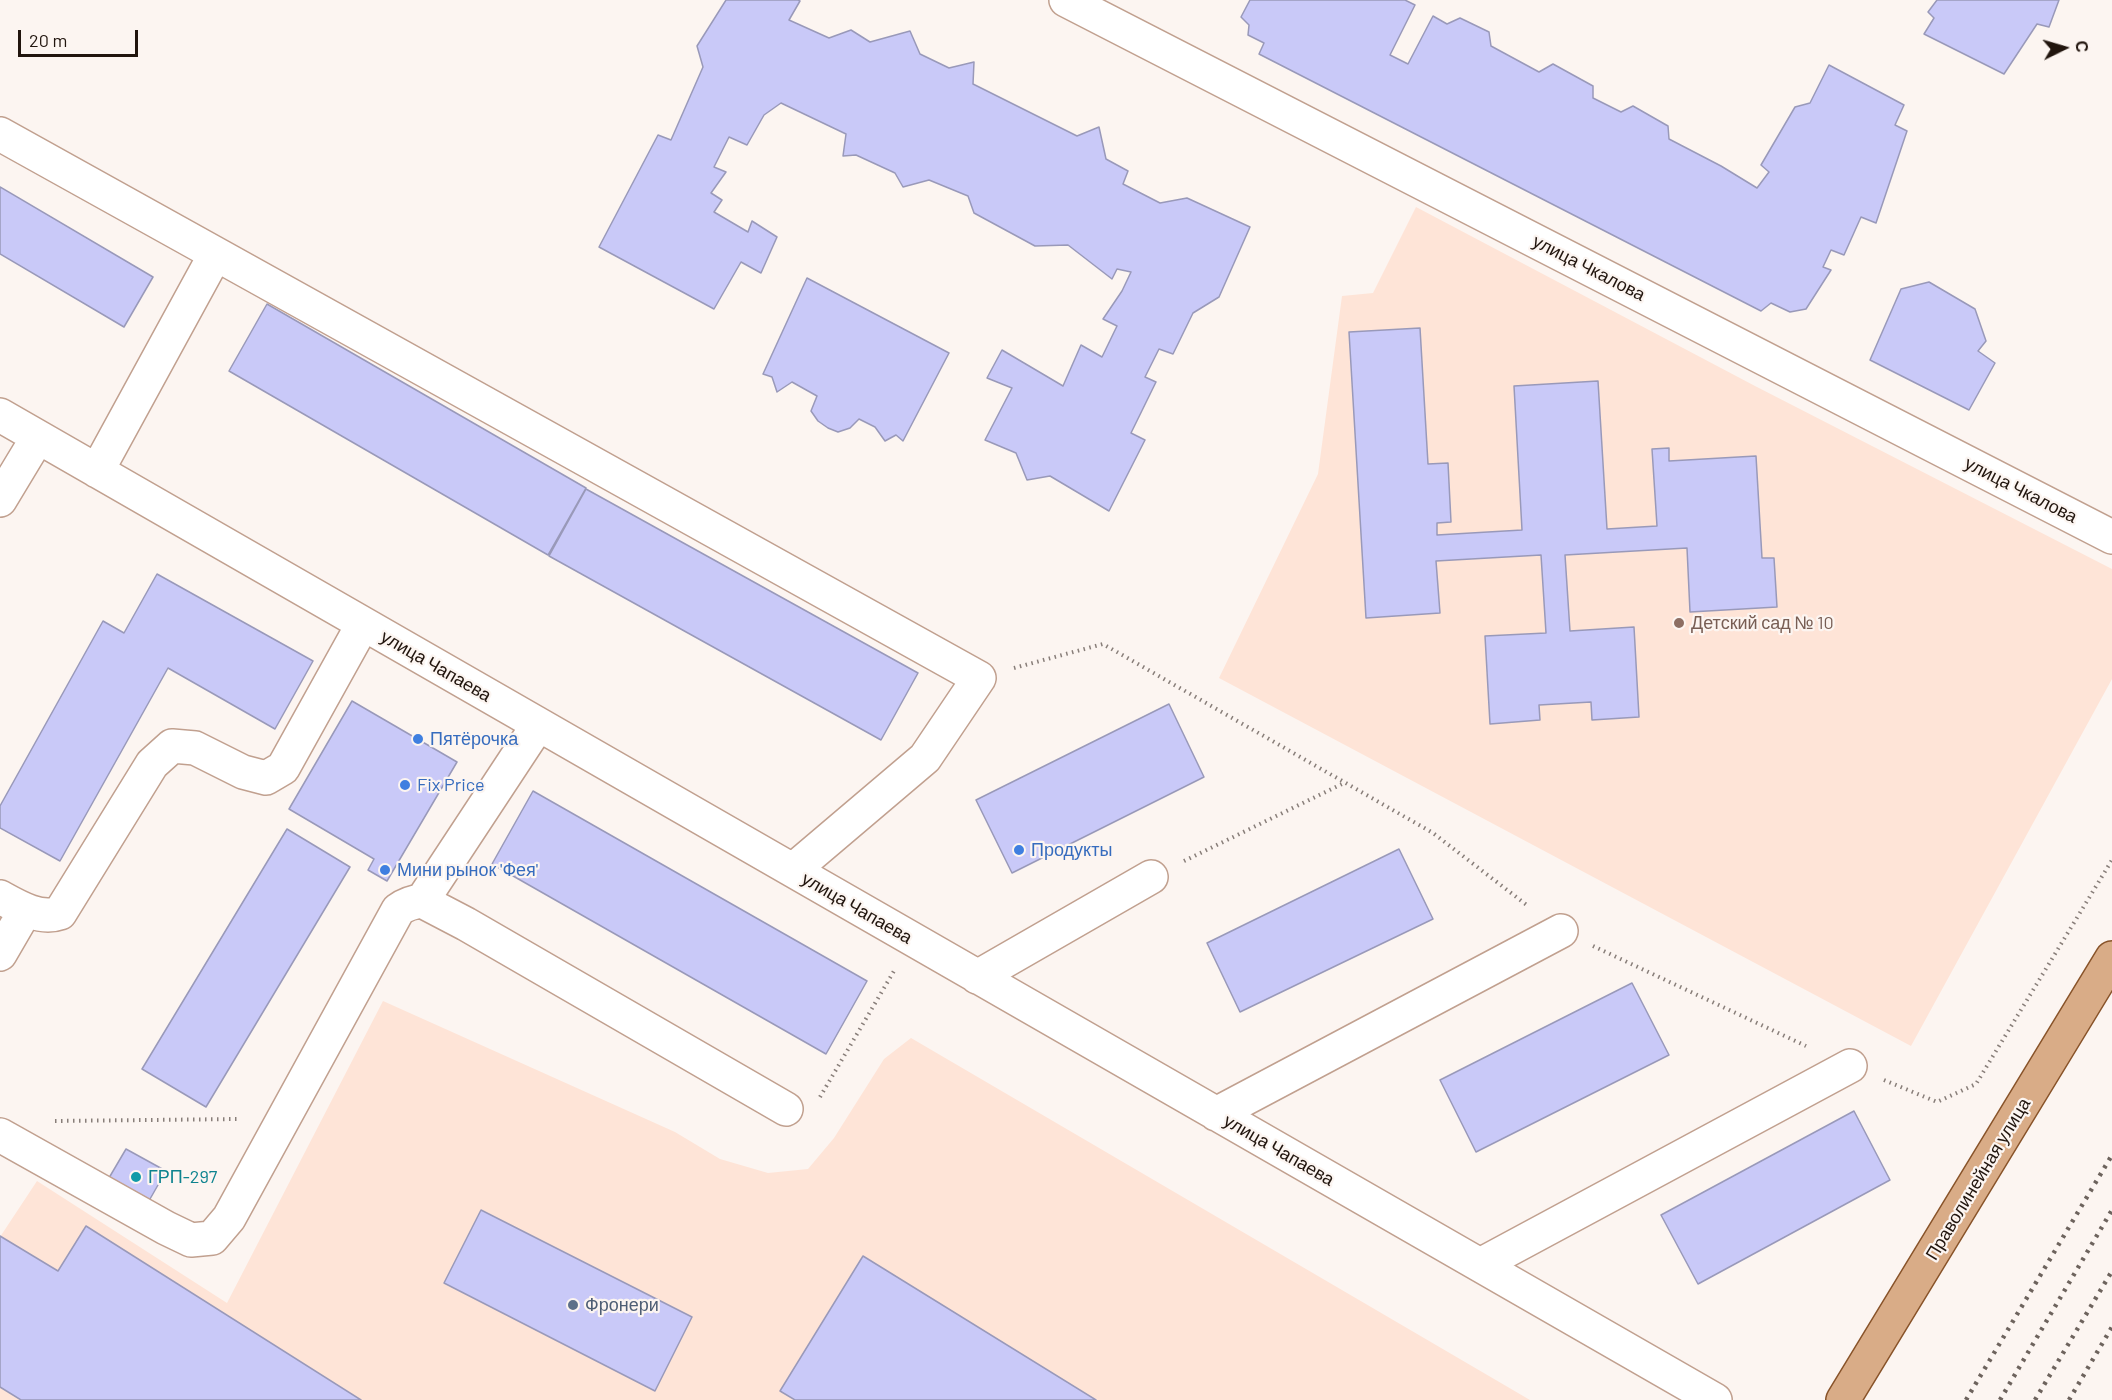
<!DOCTYPE html>
<meta charset="utf-8">
<style>
body{margin:0}
#map{position:relative;width:2112px;height:1400px;overflow:hidden;background:#fcf5f1;font-family:Barlow,sans-serif}
canvas{display:block}
.north{position:absolute;left:2034px;top:18px;width:60px;height:60px;-webkit-text-stroke:4px #fcf5f1;paint-order:stroke;rotate:85deg;font-size:16px;font-weight:700;line-height:24px;text-align:center;color:#21150e}
.north::after{content:'';display:block;margin:auto;width:21px;height:27px;background:#21150e;clip-path:polygon(50% 0,100% 100%,50% 72%,0 100%)}
.scale{position:absolute;left:18px;top:30px;width:120px;height:27px;box-sizing:border-box;border:3px solid #21150e;border-top:0;padding-left:8px;font-size:18px;line-height:21px;white-space:nowrap;color:#21150e;-webkit-text-stroke:4px #fcf5f1;paint-order:stroke}
</style>
<div id="map">
<canvas width="2112" height="1400"></canvas>
<div class="north">С</div>
<div class="scale">20 m</div>
</div>
<script>
const context = document.querySelector('canvas').getContext('2d');
context.lineJoin = 'round';
function fill(path, color) {
  context.fillStyle = color;
  context.fill(path, 'evenodd');
}
function trace(path, color, width, dash) {
  context.strokeStyle = color;
  context.lineWidth = width;
  context.lineCap = dash ? 'butt' : 'round';
  context.setLineDash(dash || []);
  context.stroke(path);
}
function label(font, color, halo, rows, align = 'center') {
  context.font = font + ' Barlow,sans-serif';
  context.lineWidth = 4.5;
  context.setLineDash([]);
  context.textBaseline = 'middle';
  context.strokeStyle = halo;
  context.fillStyle = color;
  for (const [text, x, y, turn = 0] of rows) {
    context.save();
    context.translate(x, y);
    context.rotate((+turn || 0) * Math.PI / 180);
    context.textAlign = isNaN(turn) ? turn : align;
    if (halo) context.strokeText(text, 0, 0);
    context.fillText(text, 0, 0);
    context.restore();
  }
}
fill(new Path2D(`
 M1416,207L1755,386L2112,569V679L1911,1046L1219,678L1318,474L1342,296L1373,293Z
 M383,1001L675,1132L720,1159L768,1173L808,1169L834,1138L884,1059L911,1038L1530,1400H0V1237L37,1181L227,1303Z`), '#fee4d7');
const building = new Path2D(`
 M726,0H798L800,1L789,20L829,38L851,30L870,42L910,31L920,54L949,68L974,62L973,84L1077,136L1099,127L1106,159L1128,171L1123,184L1160,203L1187,198L1250,227L1219,297L1193,313L1173,354L1159,349L1145,377L1156,382L1131,433L1145,440L1109,511L1050,476L1027,480L1016,453L985,440L1012,388L987,378L1002,350L1063,386L1081,345L1102,357L1117,326L1103,319L1122,291L1131,272L1117,269L1112,279L1068,245L1035,246L974,213L968,196L929,180L903,187L895,173L856,155L843,156L846,134L781,103L764,115L747,145L729,137L714,167L726,172L711,193L722,200L714,212L748,232L752,221L777,237L761,273L741,262L714,309L599,247L658,135L671,140L703,67L697,46Z
 M1250,0H1405L1415,5L1390,55L1408,64L1433,16L1447,24L1460,18L1489,32L1491,46L1539,72L1553,64L1593,86V98L1621,112L1633,106L1668,126L1669,139L1721,166L1757,188L1769,172L1761,165L1795,107L1810,103L1829,65L1904,105L1895,125L1907,131L1876,223L1861,217L1844,255L1831,250L1823,267L1831,270L1806,309L1790,312L1771,303L1761,311L1259,54L1264,43L1248,35L1249,25L1241,17Z
 M1937,0H2059L2049,27L2037,24L2004,74L1924,34L1934,18L1928,12Z
 M0,187L153,277L124,327L0,254Z
 M807,278L949,353L903,441L896,435L885,441L875,427L859,419L850,428L838,432L828,428L818,421L811,411L817,396L792,382L777,392L772,377L763,374Z
 M1929,282L1975,309L1986,341L1978,351L1995,363L1969,410L1870,360L1901,289Z
 M267,304L586,488L548,555L229,371Z
 M1420,328L1428,464L1448,463L1451,522L1437,523V535L1522,530L1514,386L1598,381L1607,529L1657,526L1652,449L1669,448V461L1756,456L1762,558H1774L1777,607L1690,612L1687,548L1565,555L1570,631L1634,627L1639,717L1592,720L1591,702L1539,705L1540,720L1490,724L1485,636L1546,633L1541,555L1436,561L1440,613L1366,618L1349,332Z
 M586,489L918,673L881,740L549,556Z
 M157,574L313,661L275,729L168,668L60,861L0,828V806L103,621L124,633Z
 M352,701L457,762L387,881L368,870L374,859L289,809Z
 M1169,704L1204,777L1012,873L976,800Z
 M533,791L867,981L826,1054L492,864Z
 M287,829L350,867L206,1107L142,1069Z
 M1399,849L1433,919L1240,1012L1207,943Z
 M1632,983L1669,1055L1476,1152L1440,1080Z
 M1854,1111L1890,1180L1698,1284L1661,1215Z
 M126,1149L166,1171L146,1206L106,1183Z
 M481,1210L692,1317L655,1391L444,1283Z
 M86,1226L361,1400H21L0,1387V1236L58,1271Z
 M863,1256L1096,1400H795L780,1391Z`);
fill(building, '#c9c9f8');
trace(building, '#9999b9', 1.5);
const minor = new Path2D(`
 M1066,0L2112,537
 M0,134L979,678L925,758L793,870
 M0,415L1715,1400
 M97,471L215,255
 M0,500L38,437
 M0,897C18,907 40,920 60,913L152,764L172,746L195,748L243,772L266,778L283,768L363,624
 M422,901L538,725
 M0,954L25,911
 M977,977L1151,877
 M1216,1114L1561,931
 M0,1135L166,1228L191,1240L212,1238L229,1218L398,910C406,904 412,902 422,901L466,924L786,1109
 M1480,1265L1850,1066`);
const major = new Path2D(`
 M1843,1400L2112,958`);
trace(minor, '#c1a08f', 36);
trace(major, '#885329', 36);
trace(new Path2D(`
 M1014,668L1103,644L1433,833L1528,906
 M1184,861L1344,783
 M1593,946L1806,1046
 M1884,1080L1937,1102L1976,1084L2112,860
 M820,1097L894,971
 M55,1121L240,1119`), '#887e79', 4, [1.5, 4.5]);
trace(minor, '#fff', 33);
trace(major, '#d9ac87', 33);
trace(new Path2D(`
 M1966,1400L2112,1155
 M2000,1400L2112,1210
 M2035,1400L2112,1271
 M2069,1400L2112,1327`), '#6d635d', 4.5, [3, 6]);
for (const [x, y, r, color] of [
 [1679,623,6,"#8d6e63"],
 [418,739,6,"#3f7fe0"],
 [405,785,6,"#3f7fe0"],
 [1019,850,6,"#3f7fe0"],
 [385,870,6,"#3f7fe0"],
 [136,1177,6,"#0f9aa8"],
 [573,1305,6,"#5c6f8a"]
]) {
  const dot = new Path2D();
  dot.arc(x, y, r, 0, 2 * Math.PI);
  context.fillStyle = color;
  context.fill(dot);
  trace(dot, '#fcf5f1', 2);
}
label('18px', '#21150e', '#fcf5f1', [
 ["улица Чкалова",1589,268,27],
 ["улица Чкалова",2021,490,27],
 ["улица Чапаева",436,666,30],
 ["улица Чапаева",857,908,30],
 ["улица Чапаева",1279,1150,30],
 ["Праволинейная улица",1978,1179,-59]
]);
label('18px', '#785e54', '#fcf5f1', [
 ["Детский сад № 10",1691,623]
], 'left');
label('18px', '#366cbe', '#fcf5f1', [
 ["Пятёрочка",430,739],
 ["Fix Price",417,785],
 ["Продукты",1031,850],
 ["Мини рынок 'Фея'",397,870]
], 'left');
label('18px', '#0d838f', '#fcf5f1', [
 ["ГРП-297",148,1177]
], 'left');
label('18px', '#4e5e75', '#fcf5f1', [
 ["Фронери",585,1305]
], 'left');
</script>
